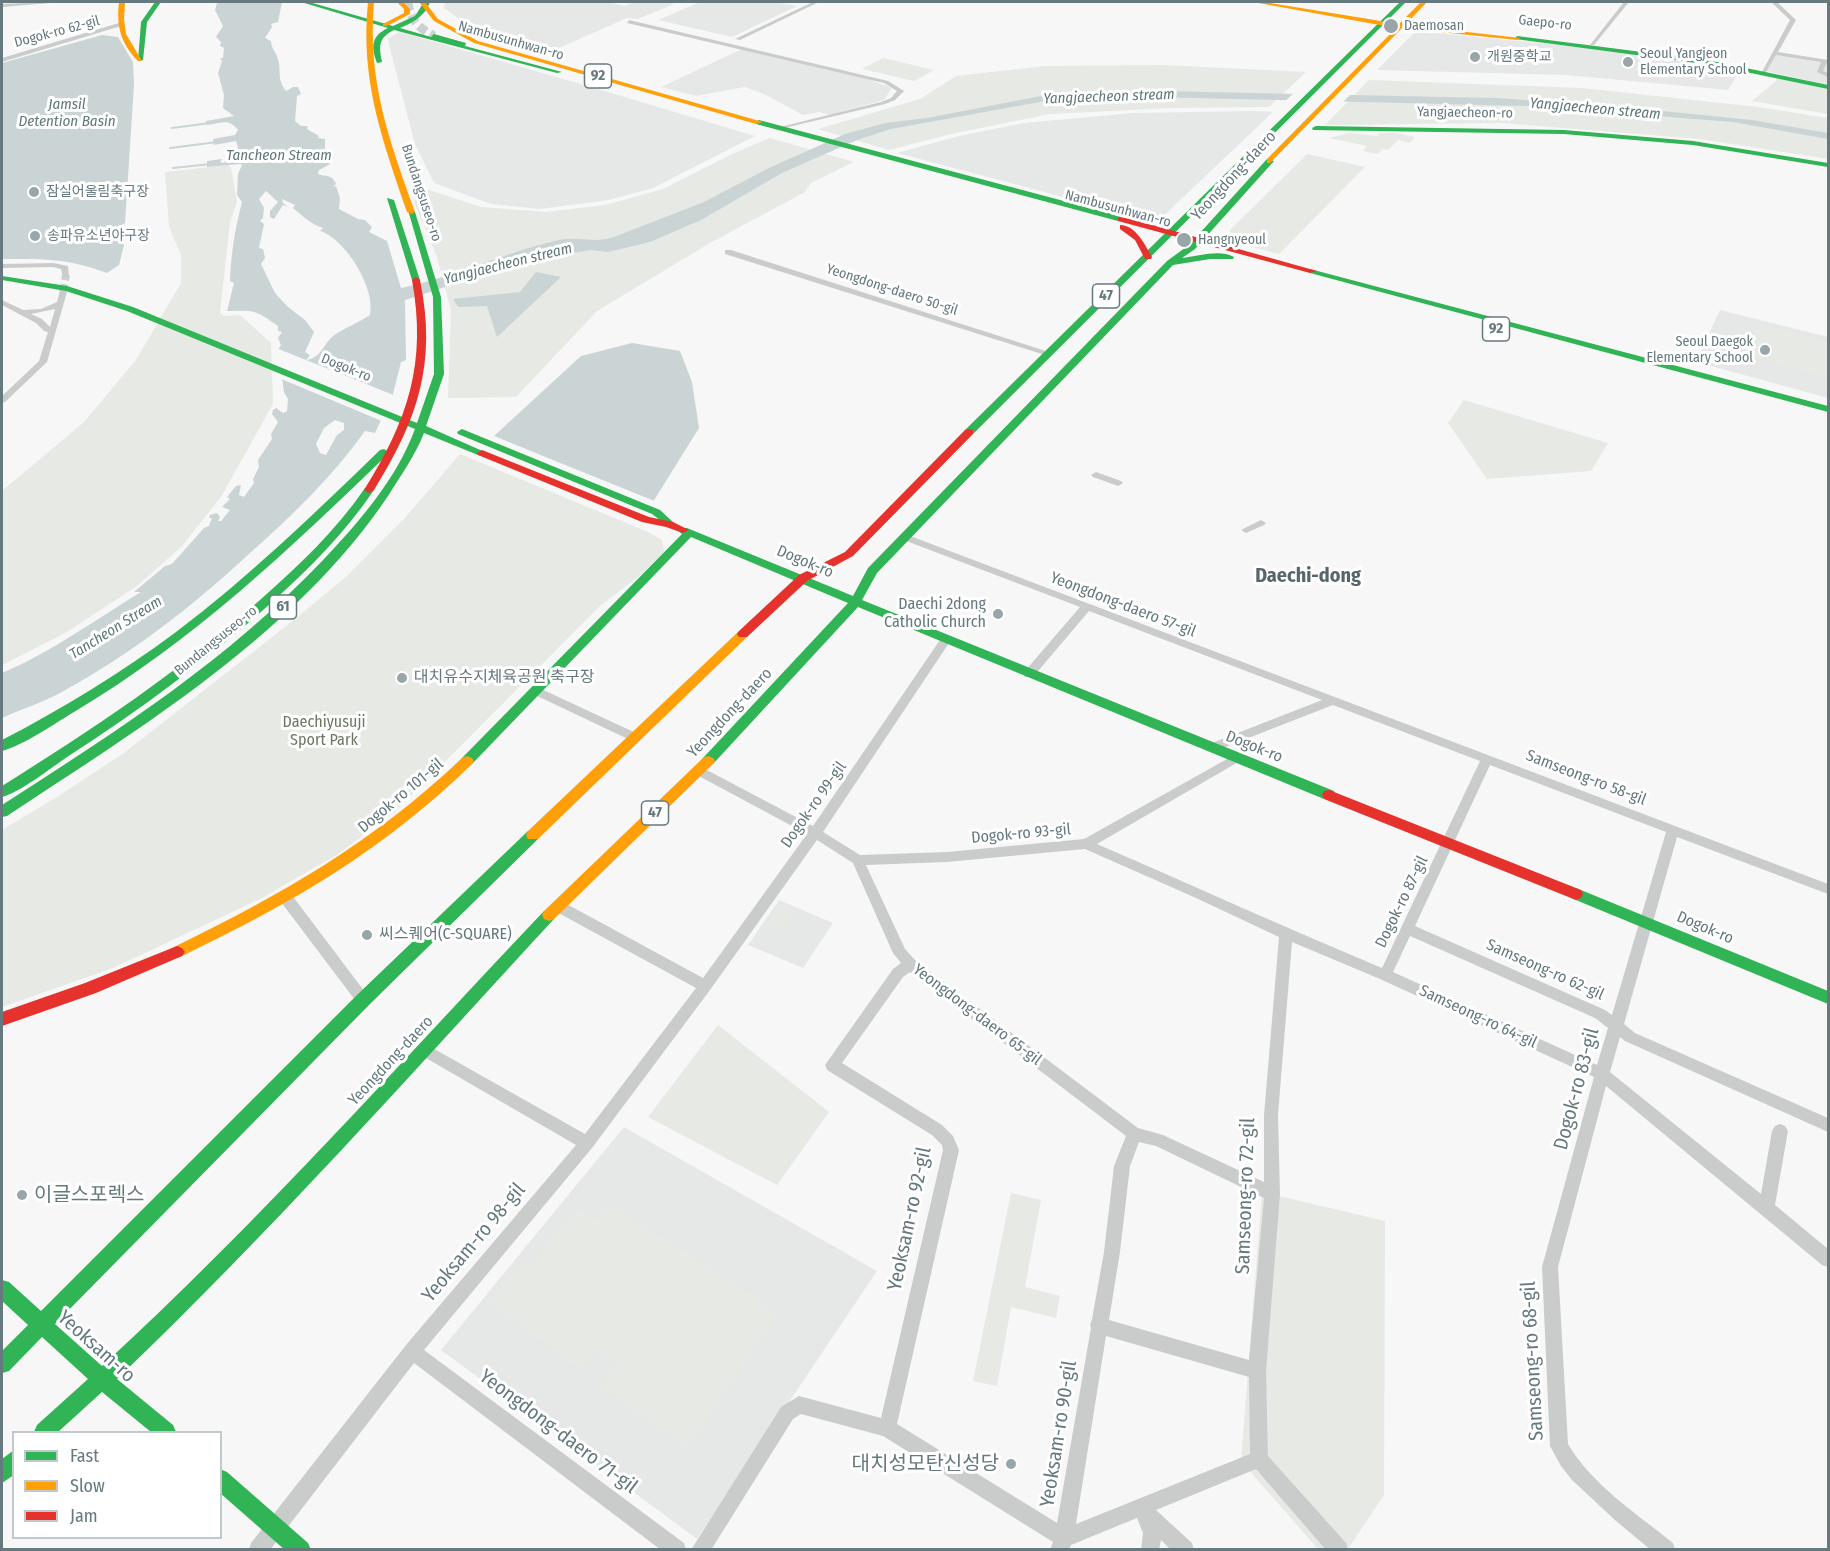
<!DOCTYPE html>
<meta charset="utf-8">
<style>
body{margin:0}
#map{position:relative;width:1830px;height:1551px;overflow:hidden;background:#f7f7f7;font-family:"Fira Sans Condensed",sans-serif}
canvas{display:block}
.frame{position:absolute;inset:0;border:3px solid #65797f;pointer-events:none}
.legend{position:absolute;left:12px;top:1431px;width:210px;height:108px;box-sizing:border-box;background:#fff;border:2px solid #c1c9cc;margin:0;padding:8px 10px;list-style:none;font-size:18px;color:#65797f}
.legend li{display:flex;align-items:center;gap:12px;height:30px}
.legend b{width:30px;border:2px solid #c1c9cc}
</style>
<div id="map">
<canvas width="1830" height="1551"></canvas>
<div class="frame"></div>
<ul class="legend">
<li><b style="height:8px;background:#30b455"></b>Fast</li>
<li><b style="height:8px;background:#ff9f0a"></b>Slow</li>
<li><b style="height:8px;background:#e5322d"></b>Jam</li>
</ul>
</div>
<script>
const context = document.querySelector('canvas').getContext('2d');
context.lineJoin = 'round';
function fill(path, color) {
  context.fillStyle = color;
  context.fill(path, 'evenodd');
}
function trace(path, color, width, dash) {
  context.strokeStyle = color;
  context.lineWidth = width;
  context.lineCap = dash ? 'butt' : 'round';
  context.setLineDash(dash || []);
  context.stroke(path);
}
function label(font, color, halo, rows, align = 'center') {
  context.font = font + ' "Fira Sans Condensed","Noto Sans KR",sans-serif';
  context.lineWidth = 6;
  context.setLineDash([]);
  context.textBaseline = 'middle';
  context.strokeStyle = halo;
  context.fillStyle = color;
  for (const [text, x, y, turn = 0] of rows) {
    context.save();
    context.translate(x, y);
    context.rotate((+turn || 0) * Math.PI / 180);
    context.textAlign = isNaN(turn) ? turn : align;
    if (halo) context.strokeText(text, 0, 0);
    context.fillText(text, 0, 0);
    context.restore();
  }
}
fill(new Path2D(`
 M445,2H607L625,6L634,2H664L674,4L638,19L627,18L557,49L466,24L444,8Z
 M700,2H775L797,6L732,37L658,20Z
 M1416,31L1649,54L1740,70L1728,90L1566,75L1377,70Z
 M400,32L598,89L755,136L653,188L609,200L540,209L491,204L434,183L415,144L389,45L388,38Z
 M742,49L844,70L892,88L884,100L829,115L820,112L803,115L766,95L745,87L696,96L661,87Z
 M1777,53L1828,62V85L1766,71Z
 M1255,111L1273,112L1157,222L897,153L959,136L1024,123L1133,113Z
 M1720,310L1828,337V398L1696,362Z
 M779,900L833,923L803,968L748,945Z
 M624,1127L877,1271L697,1539L441,1350Z`), '#e6e8e7');
fill(new Path2D(`
 M883,58L934,70L914,81L862,69Z
 M1164,65L1306,72L1269,107L1171,108L1050,114L951,134L889,150L818,129L920,99L956,76L1045,66Z
 M1781,77L1828,89V114L1752,101Z
 M1369,80L1582,88L1758,107L1828,118V159L1700,139L1501,123L1325,125Z
 M1349,133L1377,136L1379,133H1396L1415,137L1410,143L1398,140L1388,150L1383,149L1378,154L1363,151L1367,146L1329,138Z
 M770,138L854,162L811,183L805,192L710,243L597,311L516,397L448,398L451,310L437,257L414,202L420,187L481,207L545,212L605,205L663,189L732,154Z
 M1307,154L1365,167L1279,254L1242,244L1230,237V230Z
 M228,165L231,168L237,202L230,222L220,313L224,316L240,315L271,343L273,404L221,497L181,547L137,586L67,632L2,665V491L84,422L136,360L181,283V255L169,227L165,172Z
 M1759,324L1828,342V378L1744,355Z
 M1464,400L1608,443L1591,471L1487,479L1448,423Z
 M460,454L648,532L662,540L664,552L638,577L600,606L395,812L338,854L262,898L113,968L2,1007V830L55,798L124,753L290,623L346,577L403,520Z
 M780,903L795,909L779,933L763,926Z
 M718,1025L829,1112L777,1185L648,1117Z
 M1262,1192L1385,1221L1384,1495L1348,1549H1318L1241,1461Z
 M1011,1193L1041,1200L1025,1287L1060,1296L1056,1318L1011,1307L997,1386L973,1381Z
 M610,1204L761,1300L760,1304L777,1315L688,1449L599,1387L615,1366L596,1351L580,1370L487,1301L521,1262L528,1266L577,1209L595,1221Z`), '#e6e9e4');
fill(new Path2D(`
 M221,2H282L278,22L271,24L272,27L265,38L271,41C271,48 276,52 278,59C282,73 276,77 286,91L293,87H298L301,94L297,96L295,121L301,126H308L307,129L319,136L318,138L325,139V155L330,164L319,170L318,174C326,177 332,174 336,184L333,187L336,186L340,198L339,209L358,219L365,220L372,227L369,232L387,241L401,288C455,277 505,252 559,240C578,236 594,244 614,237L704,202L769,168L845,134L886,123L927,118L1041,96L1157,91L1495,98L1602,105L1752,120L1828,133V139L1733,122L1527,106L1153,97L1045,101L891,129L857,140L782,173L701,220L650,242L608,252L591,250L528,260L405,300L406,360L401,362L393,394L375,433L365,431C332,477 293,515 250,553C192,607 130,655 60,693C42,703 21,709 2,718V673C50,653 95,620 141,592H134L165,566L172,564L204,528L209,526L212,518H209L210,515L217,513L220,517L218,521H221L230,510L222,507L230,499L227,497L236,486L241,485L239,495L244,497L254,483L253,479L259,467L258,460L272,439L271,434L278,422L272,414L273,410L276,408L283,413L287,411L288,399L284,392L278,350L281,345L278,338L282,332L278,331V326C256,310 255,310 227,311L234,283L230,281C231,252 235,229 242,202L237,195L238,174L242,165L240,164L207,167V161L222,159L220,162L224,163L230,158H241L236,141L214,145L213,139L235,135L238,130C229,118 222,123 207,125L206,121L234,116L223,108L224,95L218,73L222,61L220,58H223L224,48L220,46L221,42L216,37L223,26L215,10L217,3ZM266,191L278,202L270,211V217L274,219L283,205L288,207L283,203L282,199L295,205L293,208C301,215 314,226 323,228L320,231C344,238 376,287 370,315C359,323 343,328 332,337C324,344 321,358 306,360L310,355L305,352L314,332L305,320L288,307L275,293L261,264L265,258L263,249L259,248L264,224L260,221L263,218L264,208L259,199ZM335,420L344,423V430L337,435L326,455L320,453L316,444L324,428Z
 M102,35L118,37L133,62L134,85L125,223L113,231L124,245L119,265L107,273C67,258 43,259 2,259V63Z
 M536,272L561,277L497,337L487,306L458,307L453,299L520,292Z
 M632,343L680,351L692,382L699,428L653,502L494,436L581,356Z`), '#cad4d5');
fill(new Path2D(`
 M1297,90L1353,92L1341,104L1283,103Z
 M276,348L396,396L384,422L279,378Z
 M491,435L657,502L652,504L493,438Z`), '#f7f7f7');
trace(new Path2D(`
 M172,128L210,123
 M170,148L217,142
 M173,168L211,164`), '#cad4d5', 2);
trace(new Path2D(`
 M63,292L66,275`), '#cbd1d3', 8, [8, 4]);
trace(new Path2D(`
 M408,2C410,20 419,28 434,36`), '#cbd1d3', 9, [9, 4.5]);
fill(new Path2D(`
 M44,2H63L2,7V4Z
 M813,2H819L740,40L735,39Z
 M1624,2H1629L1594,45H1590Z
 M1771,2H1777L1796,20L1778,52L1828,60L1823,71L1828,73V77L1817,72L1821,62L1776,55L1766,72H1762L1790,20Z
 M629,20L888,81L904,91L895,100L885,104L780,129V127L881,102L891,98L897,91L884,83L627,23Z
 M119,23L121,26L2,62V58Z
 M725,250H731L1052,353L1045,355L725,254Z
 M53,263L68,266L69,277H63L61,269L53,267L2,268V264Z
 M60,290L67,292L47,362L5,402L2,403V396L39,361L48,332L44,331L36,323L2,305V300L23,310L41,309L57,302ZM55,309L50,327L42,319L31,314Z
 M1096,472L1121,481L1123,483L1118,486L1093,477L1091,475Z
 M1261,520L1266,523L1264,525L1246,533L1241,530Z
 M905,534L1828,884V894L1677,837L1624,1024L1635,1033L1828,1118V1132L1625,1041L1620,1037L1610,1072L1761,1194L1772,1131L1775,1126L1780,1124L1785,1126L1788,1131L1775,1205L1828,1249V1267L1822,1265L1606,1086L1558,1267L1568,1444C1592,1485 1636,1513 1673,1543L1675,1550H1651L1616,1521L1572,1480L1561,1466L1550,1446L1542,1267L1594,1077L1380,979L1292,942L1278,1115L1280,1194L1266,1371L1268,1456L1346,1543L1348,1550H1326L1256,1469L1156,1510L1192,1543L1194,1550H1171L1161,1540L1159,1550H1141L1143,1533L1137,1518L1071,1545L1069,1550H1050L1053,1542L883,1436L801,1414L793,1419L711,1550H691L781,1407L799,1396L881,1418L943,1150L942,1145L932,1135L827,1070L825,1065L893,969L901,963L893,953L853,863L817,840L710,990L592,1148L424,1350L684,1543L686,1550H661L414,1363L270,1550H249L251,1543L406,1345L576,1145L419,1054L417,1050L419,1046L424,1044L429,1046L585,1134L696,988L553,910L551,906L553,902L558,901L563,902L703,978L807,834L695,774L693,771L695,768H703L813,826L942,637L946,636L951,640L823,832L860,855L947,852L1084,839L1236,754L1240,755L1242,758L1240,761L1097,844C1192,885 1286,928 1382,968L1480,761L1333,705L1215,751H1207L1205,748L1207,745L1322,700L1089,611L1033,677H1025L1023,674L1025,671L1080,607L901,539L900,537ZM1490,765L1666,832L1612,1015L1605,1010L1415,926ZM1085,849L1196,898L1279,937L1264,1115V1182L1163,1135L1138,1128L915,960L905,949L866,865L947,862ZM1410,936L1595,1018L1608,1028L1597,1065L1393,972ZM910,972L1126,1136L1114,1166L1104,1252L1092,1319L1090,1325L1091,1328L1057,1523L897,1424L959,1150L953,1136L942,1125L842,1063L903,977ZM1139,1142L1156,1146L1264,1198L1249,1360L1109,1320L1120,1252L1130,1166ZM1106,1336L1249,1377L1250,1454L1076,1524Z
 M537,687L638,734L640,737L638,740H630L533,694L531,691Z
 M286,893L291,894L368,996L370,1000L368,1004L363,1006L358,1004L281,902L279,898L281,894Z`), '#cacccc');
fill(new Path2D(`
 M155,2H161L147,22L143,60L138,61L141,22Z
 M301,2H309L393,26L415,16L424,2H430C425,16 414,22 400,28L431,37L434,34L466,43L465,46L562,72L557,73L394,30C378,38 379,46 382,62L377,63C371,47 371,36 388,28Z
 M1400,2H1406L973,434H965V430Z
 M1517,36L1712,61L1828,85V89L1712,65L1515,39Z
 M759,120L1124,217L1125,219L1118,221L756,124L755,122Z
 M1316,126L1564,130L1693,141L1828,163V167L1693,145L1564,134L1313,130L1312,128Z
 M1267,159L1274,161L1195,249L1182,258C1198,256 1220,249 1234,257L1233,259H1210L1173,265L877,573L862,600L1334,791L1336,795L1334,799H1324L858,607L713,764H703L701,761L703,758L848,603L691,537L472,764H462L460,761L462,758L682,534L677,530L679,528H687L853,596L868,568L1167,261L1189,245Z
 M387,198L394,200L420,280L419,282L412,280Z
 M408,210L415,212L441,297L444,374L426,426L487,453L482,456L478,455L424,433C415,456 401,475 388,496C296,633 142,727 7,816L2,817V805C119,730 228,660 325,558C360,521 397,478 415,429L127,311L66,291L2,280V276L67,286L133,307L417,423L434,374L433,297Z
 M1310,269L1828,406V412L1310,273Z
 M462,429L660,510L674,523L668,526L652,514L458,434L457,432Z
 M384,449L389,452L388,454C290,549 192,642 74,712C54,724 24,745 2,751V740C62,709 121,673 176,632C249,577 315,513 380,450Z
 M369,487L374,490C345,533 309,569 270,604C207,660 139,711 67,757C51,768 19,793 2,797V786C92,730 180,671 260,600C298,566 336,531 365,488Z
 M533,830L538,831L540,835L538,839L369,1005L55,1324L102,1366C258,1223 399,1064 544,911L549,909L554,911L556,915L554,919C411,1074 270,1233 117,1379L173,1425L176,1432H151L102,1392L58,1432H34L37,1425L88,1379L42,1337L9,1371L2,1373V1351L28,1325L2,1301V1280L9,1282L41,1311L357,995L528,831Z
 M1576,888L1828,991V1004L1571,898L1569,894L1571,890Z
 M14,1450V1475L2,1483V1459Z
 M220,1469L227,1472L308,1543L311,1550H285L220,1493Z`), '#30b455');
fill(new Path2D(`
 M119,2H125L124,19L126,34L142,61H138C121,44 116,26 119,2Z
 M368,2H374C367,80 389,140 415,212L411,214L407,212C382,139 360,80 368,2Z
 M397,2H403L410,9V14L387,26H383V24L404,13V9Z
 M419,2H425L438,19L478,41L763,122L756,124L474,43L434,21Z
 M1253,2H1264L1399,24L1421,2H1427L1405,25L1520,38L1517,40L1402,28L1270,163H1267V159L1396,28Z
 M743,630L749,634L747,637L538,839H528L526,835L528,831L739,631Z
 M467,756L472,758L474,761L472,764C384,850 292,903 182,956L177,958L172,956L169,952L172,948C281,895 374,842 462,758Z
 M708,756L713,758L715,761L713,764L554,919L549,921L544,919L542,915L544,911L703,758Z`), '#ff9f0a');
fill(new Path2D(`
 M1118,217H1124L1317,271L1310,273L1118,221Z
 M1120,225C1136,225 1145,245 1152,257L1151,259H1145L1135,240L1120,229Z
 M416,277L420,280C437,363 418,419 374,490L369,493L364,490C408,420 427,363 412,280Z
 M969,429L973,430V434L853,556L807,581L747,637H739L737,634L739,631L799,575L845,552L965,430Z
 M482,450L649,517L673,522L689,530L683,533L666,527L642,522L478,455L477,453Z
 M1329,790L1581,890L1583,894L1581,898L1576,900L1571,898L1324,799L1322,795L1324,791Z
 M177,946L182,948L185,952L182,956L96,993L2,1026V1012L85,983Z`), '#e5322d');
for (const [x, y, r, color] of [
 [1391,26,8,"#98a5a9"],
 [1475,57,6,"#98a5a9"],
 [1628,62,6,"#98a5a9"],
 [34,192,6,"#98a5a9"],
 [35,236,6,"#98a5a9"],
 [1184,240,8,"#98a5a9"],
 [1765,350,6,"#98a5a9"],
 [998,614,6,"#98a5a9"],
 [402,678,6,"#98a5a9"],
 [367,935,6,"#98a5a9"],
 [22,1195,6,"#98a5a9"],
 [1011,1464,6,"#98a5a9"]
]) {
  const dot = new Path2D();
  dot.arc(x, y, r, 0, 2 * Math.PI);
  context.fillStyle = color;
  context.fill(dot);
  trace(dot, '#fff', 2);
}
label('14px', '#65797f', '#fff', [
 ["Gaepo-ro",1545,23,6],
 ["Dogok-ro 62-gil",57,32,-15],
 ["Nambusunhwan-ro",511,41,16],
 ["Yangjaecheon-ro",1465,113,1],
 ["Bundangsuseo-ro",421,193,72],
 ["Nambusunhwan-ro",1118,209,15],
 ["Yeongdong-daero 50-gil",892,290,18],
 ["Dogok-ro",346,368,22],
 ["Bundangsuseo-ro",216,641,-39]
]);
label('14px', '#65797f', '#fff', [
 ["Daemosan",1404,26],
 ["Seoul Yangjeon",1640,54],
 ["Elementary School",1640,70],
 ["개원중학교",1487,57],
 ["잠실어울림축구장",46,192],
 ["송파유소년야구장",47,236],
 ["Hangnyeoul",1198,240],
 ["Seoul Daegok",1753,342,"right"],
 ["Elementary School",1753,358,"right"]
], 'left');
for (const [x, y, w] of [
 [598,76,27],
 [1106,296,27],
 [1496,329,27],
 [283,607,27],
 [655,813,27]
]) {
  const box = new Path2D();
  box.roundRect(x - w / 2, y - 12, w, 24, 4.5);
  context.fillStyle = '#fff';
  context.fill(box);
  trace(box, '#65797f', 1.5);
}
label('bold 15px', '#65797f', null, [
 ["92",598,76],
 ["47",1106,296],
 ["92",1496,329],
 ["61",283,607],
 ["47",655,813]
]);
label('italic 15px', '#5f7879', '#fff', [
 ["Yangjaecheon stream",1109,97,-2],
 ["Jamsil",67,105],
 ["Detention Basin",67,122],
 ["Yangjaecheon stream",1595,109,5],
 ["Tancheon Stream",279,156],
 ["Yangjaecheon stream",508,264,-14],
 ["Tancheon Stream",116,628,-32]
]);
label('16px', '#65797f', '#fff', [
 ["Yeongdong-daero",1234,176,-47],
 ["Dogok-ro",805,562,23],
 ["Yeongdong-daero 57-gil",1123,605,21],
 ["Yeongdong-daero",730,713,-47],
 ["Dogok-ro",1254,747,22],
 ["Samseong-ro 58-gil",1586,778,21],
 ["Dogok-ro 101-gil",401,796,-40],
 ["Dogok-ro 99-gil",814,805,-55],
 ["Dogok-ro 93-gil",1021,834,-5],
 ["Dogok-ro 87-gil",1402,902,-64],
 ["Dogok-ro",1705,928,23],
 ["Samseong-ro 62-gil",1545,970,24],
 ["Yeongdong-daero 65-gil",977,1015,37],
 ["Samseong-ro 64-gil",1478,1017,25],
 ["Yeongdong-daero",391,1061,-47]
]);
label('16px', '#65797f', '#fff', [
 ["Daechi 2dong",986,605,"right"],
 ["Catholic Church",986,623,"right"],
 ["대치유수지체육공원 축구장",414,678],
 ["씨스퀘어(C-SQUARE)",379,935]
], 'left');
label('16px', '#6b7863', '#fff', [
 ["Daechiyusuji",324,723],
 ["Sport Park",324,741]
]);
label('bold 20px', '#56666b', '#fff', [
 ["Daechi-dong",1308,576]
]);
label('20px', '#65797f', '#fff', [
 ["Dogok-ro 83-gil",1577,1089,-75],
 ["Samseong-ro 72-gil",1246,1196,-88],
 ["Yeoksam-ro 92-gil",910,1219,-78],
 ["Yeoksam-ro 98-gil",474,1243,-50],
 ["Yeoksam-ro",96,1347,42],
 ["Samseong-ro 68-gil",1533,1361,-93],
 ["Yeongdong-daero 71-gil",558,1432,37],
 ["Yeoksam-ro 90-gil",1059,1434,-81]
]);
label('20px', '#65797f', '#fff', [
 ["이글스포렉스",34,1195],
 ["대치성모탄신성당",999,1464,"right"]
], 'left');
</script>
